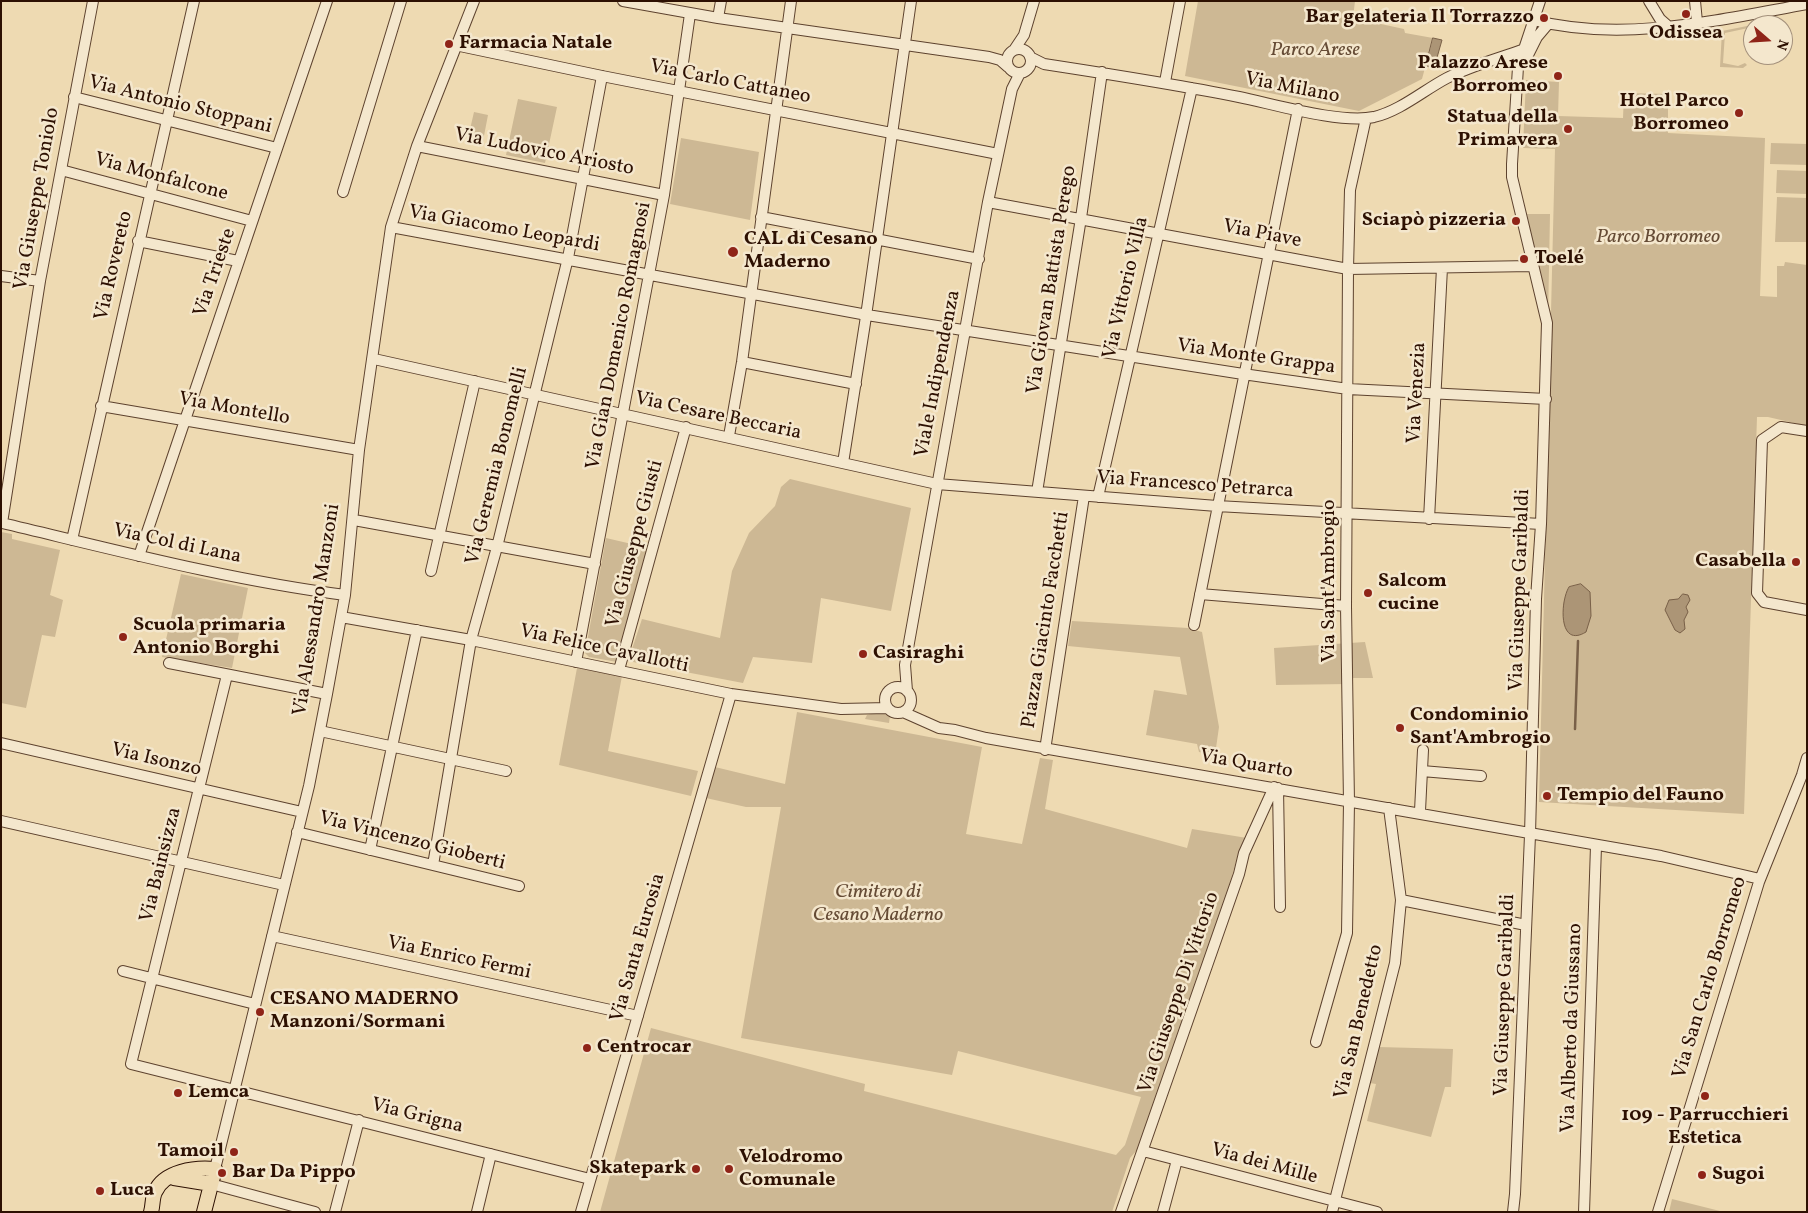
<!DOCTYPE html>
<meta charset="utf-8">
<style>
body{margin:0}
#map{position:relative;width:1808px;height:1213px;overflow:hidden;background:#eedab2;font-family:Vollkorn,serif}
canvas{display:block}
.frame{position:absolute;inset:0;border:2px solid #2d1002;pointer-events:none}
.north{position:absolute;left:1743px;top:15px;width:50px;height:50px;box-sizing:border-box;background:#f4e7cd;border:1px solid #a4917c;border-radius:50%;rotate:109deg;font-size:14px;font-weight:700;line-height:20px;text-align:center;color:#2d1002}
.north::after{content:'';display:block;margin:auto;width:18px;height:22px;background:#8f2418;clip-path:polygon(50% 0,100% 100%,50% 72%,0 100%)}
</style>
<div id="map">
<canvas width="1808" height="1213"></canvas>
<div class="frame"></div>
<div class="north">N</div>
</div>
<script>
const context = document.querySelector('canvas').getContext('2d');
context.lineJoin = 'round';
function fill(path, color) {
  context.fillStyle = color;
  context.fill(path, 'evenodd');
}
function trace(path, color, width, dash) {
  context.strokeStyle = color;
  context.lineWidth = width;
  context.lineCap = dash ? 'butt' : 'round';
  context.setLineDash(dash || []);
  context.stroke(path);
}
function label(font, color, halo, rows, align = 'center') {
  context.font = font + ' Vollkorn,serif';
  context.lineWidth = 5;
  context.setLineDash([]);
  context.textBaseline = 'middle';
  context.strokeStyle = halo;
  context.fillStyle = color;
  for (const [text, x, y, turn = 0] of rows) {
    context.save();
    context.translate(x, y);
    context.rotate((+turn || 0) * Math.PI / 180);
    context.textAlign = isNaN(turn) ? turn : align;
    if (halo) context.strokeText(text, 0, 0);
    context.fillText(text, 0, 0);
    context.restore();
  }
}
fill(new Path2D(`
 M1198,1H1355L1353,18L1404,29L1405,33L1433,38L1422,79L1359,111L1185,76Z
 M1752,25L1753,27L1725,33L1723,63L1738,66L1745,63L1747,65L1743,68L1720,67L1722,31Z
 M1526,80L1559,82L1558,116L1623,118L1624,93L1668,94V133L1765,138L1760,296L1777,297V266H1784L1785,262L1807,265V426L1768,417H1757L1744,814L1539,802L1555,149L1523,148Z
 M518,99L557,107L545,163L506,155Z
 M474,112L488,115L483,141L468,138Z
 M681,138L759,152L750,220L670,204Z
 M1771,143L1807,144V165L1770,164Z
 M1777,170L1807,171V194L1776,193Z
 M1777,197L1807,198V242H1775Z
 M1527,214H1550L1548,320Z
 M790,479L911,508L891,611L821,598L812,663L753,657L743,683L628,661L642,619L720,638L732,571L749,533L775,506L781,487Z
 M1,532L12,534V539L60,550L50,595L63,600L55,637L42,635L26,708L1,703Z
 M606,538L649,548L617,662L589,657L585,653Z
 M181,574L248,588L232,668L162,657Z
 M1072,621L1188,628L1202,632L1219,727L1215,755L1199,752L1197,744L1146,735L1154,690L1187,695L1180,657L1068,646Z
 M1365,642L1373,678H1348V684L1276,685L1274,648Z
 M577,668L622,676L608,751L698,771L691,796L559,765Z
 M797,712L982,747L966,834L1022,844L1040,758L1053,760L1045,809L1187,848L1192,829L1247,838L1238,854L1226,898L1137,1150L1130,1158L1112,1212H600L651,1028L865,1084L864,1091L1116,1155L1125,1145L1141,1097L958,1051L952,1075L741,1038L781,807H746L706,798L715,767L785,784Z
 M879,712L890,716L889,723L865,719L867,715Z
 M1378,1047L1453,1049L1451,1087H1445L1431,1137L1367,1121L1376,1084L1370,1083Z
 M1672,1199L1724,1212H1669Z`), '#cdb894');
const water = new Path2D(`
 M1433,38L1442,40L1434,68L1426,66Z
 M1581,584L1590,592L1591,616L1586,632C1558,649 1560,601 1569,587Z
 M1683,594L1688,595L1690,600L1686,607L1688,612L1684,620L1685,629L1680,633L1675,630L1665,610L1669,600L1678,599Z`);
fill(water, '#ac9576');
trace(water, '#796048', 1);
trace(new Path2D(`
 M1575,729L1578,641`), '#796048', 2.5);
const minor = new Path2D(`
 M93,1L40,281L2,523C116,550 229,580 345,595
 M623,1L718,18L989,57L1000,60L1008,67
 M1649,1L1660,19L1668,26
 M1695,1L1697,22
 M718,18L721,1
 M1533,20C1623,43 1718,20 1807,4
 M455,45L602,76L998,154
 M1007 61a12 12 0 1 1 24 0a12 12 0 1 1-24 0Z
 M1014,50L1024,35L1034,1
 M1030,57L1044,64C1109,74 1174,84 1239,97C1274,104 1340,124 1374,117C1400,111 1424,90 1447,78C1471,66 1497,59 1522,50
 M1527,57L1537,37L1548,24
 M1165,82L1180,1
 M74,97L277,148
 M417,146L664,195
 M61,170L252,221
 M343,192L401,1
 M988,202L1348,269L1532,266
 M761,217L979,259
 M391,227L867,315L1243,374L1348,389L1546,399
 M138,241L238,261
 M1,276L40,281
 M374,359L937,484L1217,506L1541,524
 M742,362L856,384
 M101,406L359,450
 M1807,431L1781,427L1762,440L1757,593L1764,602L1807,610
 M729,436L742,362L791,1
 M843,463L865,323L911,1
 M1037,492L1081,218L1102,72
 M1098,497L1192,88
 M1429,519L1442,268
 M354,520L595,564
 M72,540L194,1
 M139,556L327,1
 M431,571L475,381
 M1200,594L1346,606
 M341,617L471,640L731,694L841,709L888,708
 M1194,625L1298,109
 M576,662L664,195L690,14
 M169,663L327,694
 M619,670L686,427
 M227,675L131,1064L590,1179
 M885 700a13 13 0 1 1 26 0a13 13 0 1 1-26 0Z
 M907,691L905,665L988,202L1012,89L1020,73
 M903,712L939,728L955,730L986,738L1661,856L1760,879
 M320,731L506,771
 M1,743L302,812
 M1045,750L1084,496
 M1422,771L1481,776
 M1278,788L1280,907
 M1420,811L1423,750
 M1,821L284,885
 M297,832L519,886
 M370,850L417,630
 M433,865L471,640L497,547L568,258L602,76
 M1401,900L1526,925
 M272,936L638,1016
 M123,971L255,1004
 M1316,1042L1347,933L1349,802L1346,606L1348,269L1350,190L1366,118
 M1143,1151L1377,1212
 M215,1169L309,786L327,694L345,595L359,450L391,227L417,146L474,1
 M211,1184L315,1212
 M335,1212L359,1120
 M477,1212L491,1154
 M581,1212L731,694
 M1121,1212L1239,874L1244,853L1274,787
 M1163,1212L1177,1160
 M1332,1212L1395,963L1401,900L1389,808
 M1513,1212L1515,1194L1530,835L1536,599L1541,524L1547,323L1512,177V164L1518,67L1540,1
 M1584,1212L1596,846
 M1658,1212L1759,882L1802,775L1807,758`);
const major = new Path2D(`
 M174,1178L211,1184
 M151,1212C153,1206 152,1198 155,1192C164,1171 195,1167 215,1169L204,1212`);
trace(minor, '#5d422e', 12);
trace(major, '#2d1002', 16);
trace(minor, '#f4e7cd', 10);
trace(major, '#eedab2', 14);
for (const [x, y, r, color] of [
 [1686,14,5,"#8f2418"],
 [1544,18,5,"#8f2418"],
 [449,44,5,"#8f2418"],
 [1558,76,5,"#8f2418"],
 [1739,113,5,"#8f2418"],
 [1568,129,5,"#8f2418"],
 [1516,221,5,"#8f2418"],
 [733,252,6,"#8f2418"],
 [1524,259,5,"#8f2418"],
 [1796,562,5,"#8f2418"],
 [1368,593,5,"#8f2418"],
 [123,637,5,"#8f2418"],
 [863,654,5,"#8f2418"],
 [1400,728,5,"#8f2418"],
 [1547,796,5,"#8f2418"],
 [260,1012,5,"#8f2418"],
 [587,1048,5,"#8f2418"],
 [178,1093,5,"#8f2418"],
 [1705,1096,5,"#8f2418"],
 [234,1152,5,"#8f2418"],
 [696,1169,5,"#8f2418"],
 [729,1169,5,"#8f2418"],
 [222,1173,5,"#8f2418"],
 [1702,1175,5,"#8f2418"],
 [100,1191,5,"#8f2418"]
]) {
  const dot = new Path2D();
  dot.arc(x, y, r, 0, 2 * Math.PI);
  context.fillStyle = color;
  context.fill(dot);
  trace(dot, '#f4e7cd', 2);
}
label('bold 20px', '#2d1002', '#f4e7cd', [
 ["Bar gelateria Il Torrazzo",1534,18,"right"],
 ["Odissea",1686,34,"center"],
 ["Farmacia Natale",459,44],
 ["Palazzo Arese",1548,64,"right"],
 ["Borromeo",1548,87,"right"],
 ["Hotel Parco",1729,102,"right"],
 ["Borromeo",1729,125,"right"],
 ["Statua della",1558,118,"right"],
 ["Primavera",1558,141,"right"],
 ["Sciapò pizzeria",1506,221,"right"],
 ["CAL di Cesano",744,240],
 ["Maderno",744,263],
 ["Toelé",1534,259],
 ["Casabella",1786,562,"right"],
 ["Salcom",1378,582],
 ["cucine",1378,605],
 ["Scuola primaria",133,626],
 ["Antonio Borghi",133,649],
 ["Casiraghi",873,654],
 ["Condominio",1410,716],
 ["Sant'Ambrogio",1410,739],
 ["Tempio del Fauno",1557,796],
 ["CESANO MADERNO",270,1000],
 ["Manzoni/Sormani",270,1023],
 ["Centrocar",597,1048],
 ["Lemca",188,1093],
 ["109 - Parrucchieri",1705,1116,"center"],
 ["Estetica",1705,1139,"center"],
 ["Tamoil",224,1152,"right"],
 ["Velodromo",739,1158],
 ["Comunale",739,1181],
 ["Skatepark",686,1169,"right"],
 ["Bar Da Pippo",232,1173],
 ["Sugoi",1712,1175],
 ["Luca",110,1191]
], 'left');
label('italic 20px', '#654b35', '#f4e7cd', [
 ["Parco Arese",1315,51],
 ["Parco Borromeo",1658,238],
 ["Cimitero di",878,893],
 ["Cesano Maderno",878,916]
]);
label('20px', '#2d1002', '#f4e7cd', [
 ["Via Carlo Cattaneo",730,83,11],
 ["Via Milano",1292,89,11],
 ["Via Antonio Stoppani",180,106,14],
 ["Via Ludovico Ariosto",544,153,11],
 ["Via Monfalcone",161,178,15],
 ["Via Giuseppe Toniolo",38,199,-80],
 ["Via Giacomo Leopardi",504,230,10],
 ["Via Piave",1262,235,11],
 ["Via Rovereto",115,266,-77],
 ["Via Trieste",216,273,-71],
 ["Via Giovan Battista Perego",1053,280,-81],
 ["Via Vittorio Villa",1127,288,-77],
 ["Via Gian Domenico Romagnosi",620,336,-79],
 ["Via Monte Grappa",1256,358,8],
 ["Viale Indipendenza",939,374,-79],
 ["Via Venezia",1418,393,-87],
 ["Via Montello",234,410,10],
 ["Via Cesare Beccaria",718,417,12],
 ["Via Geremia Bonomelli",498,466,-76],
 ["Via Francesco Petrarca",1195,486,4],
 ["Via Giuseppe Giusti",636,544,-75],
 ["Via Col di Lana",177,545,12],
 ["Via Sant'Ambrogio",1330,581,-90],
 ["Via Giuseppe Garibaldi",1521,590,-88],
 ["Via Alessandro Manzoni",318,610,-81],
 ["Piazza Giacinto Facchetti",1047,620,-81],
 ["Via Felice Cavallotti",604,650,12],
 ["Via Isonzo",156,761,13],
 ["Via Quarto",1246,765,10],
 ["Via Vincenzo Gioberti",412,842,14],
 ["Via Bainsizza",162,865,-76],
 ["Via Santa Eurosia",639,948,-74],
 ["Via Enrico Fermi",459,959,12],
 ["Via San Carlo Borromeo",1711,978,-73],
 ["Via Giuseppe Di Vittorio",1180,993,-71],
 ["Via Giuseppe Garibaldi",1506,995,-88],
 ["Via San Benedetto",1360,1022,-77],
 ["Via Alberto da Giussano",1573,1028,-88],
 ["Via Grigna",417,1117,14],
 ["Via dei Mille",1264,1165,15]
]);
</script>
